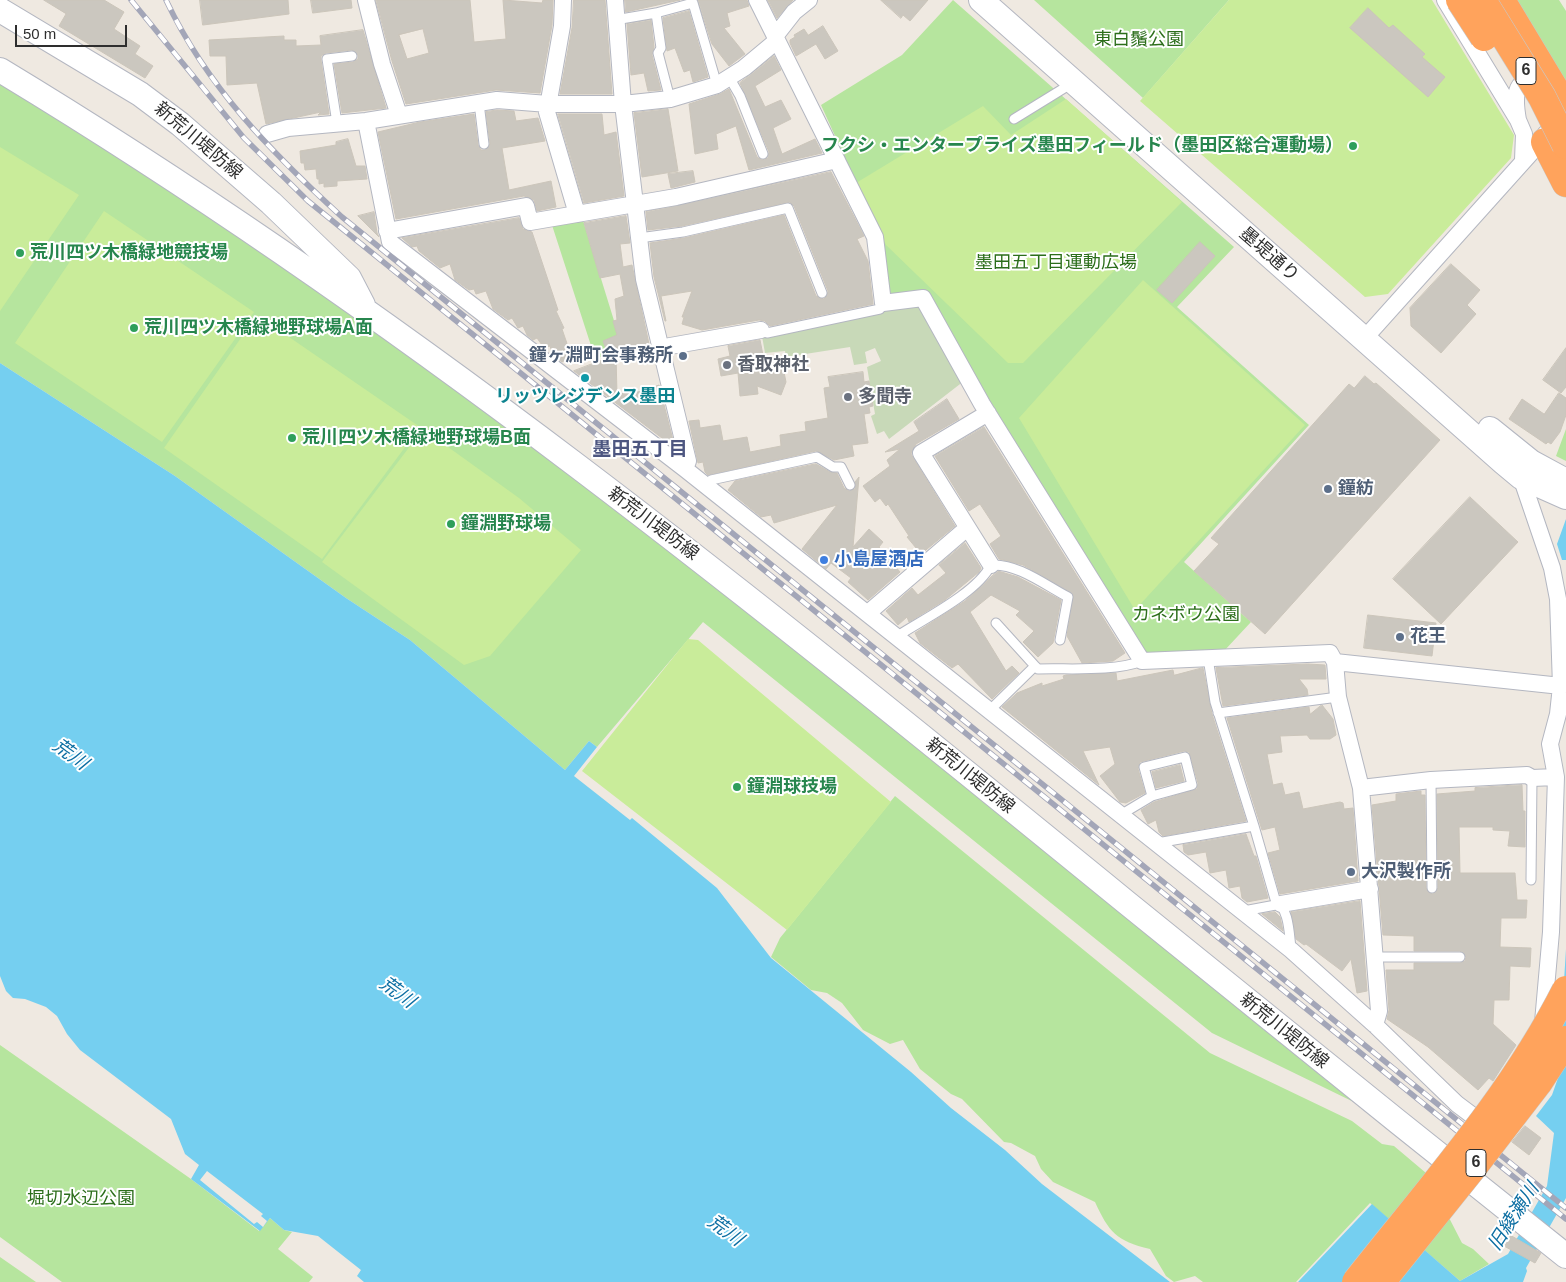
<!DOCTYPE html>
<meta charset="utf-8">
<style>
body{margin:0}
#map{position:relative;width:1566px;height:1282px;overflow:hidden;background:#efe9e1;font-family:Helvetica,sans-serif}
canvas{display:block}
.scale{position:absolute;left:15px;top:25px;width:112px;height:22px;box-sizing:border-box;border:2px solid #2e2e2e;border-top:0;padding-left:6px;font-size:15px;line-height:18px;white-space:nowrap;color:#2e2e2e;-webkit-text-stroke:4px #fff;paint-order:stroke}
</style>
<div id="map">
<canvas width="1566" height="1282"></canvas>
<div class="scale">50 m</div>
</div>
<script>
const context = document.querySelector('canvas').getContext('2d');
context.lineJoin = 'round';
function fill(path, color) {
  context.fillStyle = color;
  context.fill(path, 'evenodd');
}
function trace(path, color, width, dash) {
  context.strokeStyle = color;
  context.lineWidth = width;
  context.lineCap = dash ? 'butt' : 'round';
  context.setLineDash(dash || []);
  context.stroke(path);
}
function label(font, color, halo, rows, align = 'center') {
  context.font = font + ' Helvetica,"Noto Sans JP",sans-serif';
  context.lineWidth = 4;
  context.setLineDash([]);
  context.textBaseline = 'middle';
  context.strokeStyle = halo;
  context.fillStyle = color;
  for (const [text, x, y, turn = 0] of rows) {
    context.save();
    context.translate(x, y);
    context.rotate((+turn || 0) * Math.PI / 180);
    context.textAlign = isNaN(turn) ? turn : align;
    if (halo) context.strokeText(text, 0, 0);
    context.fillText(text, 0, 0);
    context.restore();
  }
}
fill(new Path2D(`
 M953,0L1234,247L1177,307L1309,425L1184,562L1251,622L1224,651L1146,655L946,332L888,296L881,237L821,105L902,55Z
 M1034,0H1229L1143,98Z
 M1511,0H1559L1566,11V100Z
 M0,81L97,141L374,326L728,592L1362,1106L1212,1033L703,622L597,747L589,741L565,770L410,640L346,598L175,476L0,363Z
 M582,217L624,353L595,358L551,222Z
 M1566,429V461L1556,456Z
 M895,796L1210,1053L1352,1121L1382,1144L1394,1146L1426,1173L1462,1243L1473,1249L1489,1264L1460,1281L1370,1203L1296,1282H1203L1195,1276L1174,1282L1166,1276L1150,1249C1116,1241 1109,1232 1095,1202L1053,1182L1041,1169L1035,1156L1011,1143L1004,1142L962,1099L951,1094L920,1069L903,1040L890,1044L863,1030L842,1003L827,993L811,990L771,957L780,938Z
 M0,1045L191,1179L259,1231L270,1218L284,1230L292,1232L278,1249L313,1277L309,1282H62L0,1237Z
 M0,1257L36,1282H0Z`), '#b6e59e');
fill(new Path2D(`
 M919,303L964,381L889,439L884,431L877,434L871,416L875,414L867,367L881,361L875,348L865,352L867,363L854,365L850,347L786,357L785,351L765,353L762,336Z`), '#c8d9b8');
fill(new Path2D(`
 M1229,0H1432L1514,135L1511,158L1388,294L1365,297L1140,101Z
 M1066,99L1182,202L1023,363H1008L886,245L856,183L983,106L1011,135Z
 M0,147L79,195L0,311Z
 M104,211L254,312L162,442L15,343Z
 M1143,280L1305,425L1135,610L1019,418Z
 M257,315L420,427L322,559L164,448Z
 M423,429L519,498L581,550L490,656L464,665L322,562Z
 M688,639L698,640L891,802L787,930L582,771Z`), '#c9ec9a');
fill(new Path2D(`
 M0,363L175,476L346,598L410,640L565,770L589,741L597,747L574,776L630,820L632,818L717,888L771,958L911,1072L951,1108L1005,1150L1042,1184L1170,1282H364L357,1276L361,1270L318,1236L284,1230L270,1218L260,1231L191,1179L199,1165L185,1154L171,1119L80,1050L67,1034L57,1016L46,1007L25,999L13,998L6,991L0,976Z
 M1566,519V560H1562L1557,544Z
 M1566,949V1198L1526,1268L1527,1271L1523,1282H1298L1372,1204L1460,1281L1508,1254L1547,1186L1554,1133L1536,1116L1552,1095L1558,1078Z`), '#75cff0');
fill(new Path2D(`
 M207,1171L263,1214L261,1216L267,1221L263,1227L257,1222L254,1224L200,1180Z`), '#efe9e1');
const building = new Path2D(`
 M44,0H104L124,12L114,29L140,46L135,54L153,66L145,78L59,26L66,14Z
 M200,0H288L289,14L203,25Z
 M311,0H351L352,8L313,13Z
 M376,0H470L474,42L506,39L503,0L542,3L543,0H553L552,25L540,93L496,90L406,104L392,61ZM423,29L429,53L407,59L399,35Z
 M574,0H605L612,94H560L572,28Z
 M625,0H680L626,12Z
 M698,0H747L749,6L727,13L730,26L724,28L745,54L729,66L712,44Z
 M768,0H793L777,18Z
 M881,0H928L910,21L903,15L901,18Z
 M1368,8L1389,28L1393,25L1425,54L1422,57L1445,77L1428,97L1350,28Z
 M689,11L708,77L693,82L690,70L684,72L675,48L667,51L663,18Z
 M651,20L654,47L652,55L661,90L648,91L644,73L631,75L627,24Z
 M823,26L838,51L825,59L816,44L796,56L790,43V40L795,37L794,35L804,29L808,35Z
 M363,30L386,108L342,113L334,64L353,62L358,59V55L352,50L326,53L321,56V60L329,114L318,115L321,112L266,124L257,83L227,85L226,56H210L209,40L284,36V40H296V46L321,45L320,36Z
 M774,56L781,70L755,86L765,107L781,100L791,119L773,128L782,154L815,139L822,153L749,170L736,126L716,134L718,149L695,154L689,104L720,94L729,89L757,157L762,160L768,158L769,152L740,83Z
 M668,109L678,171L642,177L634,113Z
 M497,110L514,111L516,121L538,118L545,141L502,148L509,190L551,181L556,207L537,211L534,200L524,196L396,219L378,132L420,122L474,114L478,145L481,150H485L490,144L486,112Z
 M558,114H602L604,135L616,132L624,196L584,203Z
 M348,139L356,166H365L367,179L337,181V186L324,187V183L319,184V179H317L316,169L305,170L304,163H301L300,151L336,145V142Z
 M693,171L695,182L671,188L668,174Z
 M831,172L864,236L857,239L868,261L873,304L770,326L765,321L759,320L702,330L682,324L684,317H682L692,291L661,296L666,321H665L654,277L650,243L684,238L784,215L816,296L824,299L827,296L828,291L794,206L790,202L682,226L648,230L646,212Z
 M374,212L377,233L379,237L358,216Z
 M626,216L630,243L620,244L623,267L632,265L649,344L608,355L603,341L617,335L613,321L617,320L615,299L624,296L620,274L600,278L584,223Z
 M519,218L523,229L532,232L558,310L556,311L564,328L562,329L572,358L562,362L553,355L550,346L544,348L537,338L533,340L527,335L523,326L518,328L512,318L508,320L493,309L486,291L476,294L474,289L469,290L455,280L450,264L440,268L419,251L417,246L412,247L402,238Z
 M1200,242L1215,256L1172,303L1157,290Z
 M1451,264L1480,290L1467,305L1476,314L1441,353L1411,326L1410,308Z
 M760,340L766,370L783,367L786,382L781,395L757,386L758,394L740,396L738,373L721,376L718,359L730,356L728,346Z
 M1566,348V387L1561,393L1543,380Z
 M616,355L617,395L637,389L638,392L659,385L675,448L574,371Z
 M863,372L864,382L869,381L873,406L869,407L870,413L864,414L868,443L852,445L854,456L834,460L816,451L708,475L705,472L703,462L698,463L689,421L699,420L700,428L720,425L723,441L747,437L750,452L781,446L780,435L806,431L805,422L828,418L824,388L830,387L828,377Z
 M1365,376L1374,384L1376,383L1440,440L1265,634L1194,571L1219,544L1211,538L1349,384L1354,388Z
 M1559,393L1566,398V415L1560,432L1551,444L1548,442L1546,444L1509,419L1522,399L1544,414Z
 M947,399L959,419L916,444L911,454L955,526L921,554L907,537L909,536L888,504L886,506L880,498L875,502L863,486L890,466L887,460L900,449L885,452L919,431L914,422Z
 M984,427L1125,653L1113,661L1082,663L1067,636L1073,594L1023,565L999,559L990,544L1001,536L980,504L969,511L935,456Z
 M816,464L830,472L837,473L844,488L849,491L855,489V482L859,477L853,547L869,529L883,542L879,547L900,572L868,600L848,582L851,578L831,563L826,569L802,549L837,505L774,523L771,515L761,517L728,490L735,481Z
 M1470,497L1518,542L1441,624L1393,579Z
 M965,543L981,568L979,572L945,600L909,622L907,617L898,625L886,611L912,588L918,595L946,573L939,565Z
 M998,571L1018,577L1061,600L1053,643L1038,657L1023,642L1034,631L1016,615L1020,611L991,595L970,612L1006,671L1012,666L1019,673L992,699L958,664L952,668L920,643L915,633L965,601Z
 M1368,615L1436,623L1432,656L1364,648Z
 M1308,664L1325,665L1326,679H1299L1307,689L1308,695L1223,706L1216,668Z
 M1203,668L1212,714L1246,821L1163,836L1159,832L1156,820L1148,824L1141,810L1154,802L1197,789L1198,783L1189,752L1184,751L1140,762L1138,769L1145,793L1126,803L1120,802L1100,776L1115,764L1110,747L1083,751L1099,785L1002,707L1017,693L1042,683V686L1064,679L1063,676L1066,675L1116,673L1117,681L1173,670L1174,675Z
 M1322,705L1333,719L1336,735L1330,739H1310L1307,735L1280,736L1282,752L1267,754L1273,785L1282,783L1285,795L1299,792L1303,809L1340,802L1343,803L1344,809L1353,808L1358,881L1280,894L1268,853L1280,850L1275,827L1262,830L1227,718L1309,707L1310,714Z
 M1180,765L1184,781L1156,788L1152,772Z
 M1522,785L1523,811H1525V847L1508,846L1510,831L1493,830V827H1459L1460,873H1515L1517,900H1527L1526,918H1501L1500,947L1531,948L1530,967L1510,966L1509,1000H1494L1493,1024L1516,1045L1493,1081L1489,1078L1478,1090L1428,1047L1387,1019L1389,1010L1386,970H1414V963H1460L1465,961L1466,957L1460,951H1414V936L1383,935L1372,805L1396,801V794L1421,791V795H1425L1426,888L1429,893L1433,894L1438,888L1437,794L1475,791V788Z
 M1246,834L1254,856H1256L1268,898L1247,902L1242,898L1240,886L1229,888L1226,870L1210,873L1206,852L1188,855L1184,852L1183,845Z
 M1360,901L1367,991L1357,993L1351,959L1342,971L1306,944L1304,945L1296,939L1291,912Z
 M1275,912L1280,917L1283,931L1262,914Z
 M1525,1126L1541,1138L1529,1155L1512,1142Z
 M1510,1235L1541,1253L1535,1263L1504,1246Z`);
fill(building, '#cbc7bf');
trace(building, '#cbc5ba', 1);
const service = new Path2D(`
 M656,13L661,48L658,53L670,99
 M615,20L656,13L693,3L717,85
 M729,77L740,96L763,154
 M479,103L484,144
 M1014,119L1074,82
 M337,123L327,59L352,56
 M639,238L683,232L788,208L822,293
 M761,330L767,333L880,309L883,303
 M706,487L711,480L817,457L833,467H841L850,485
 M996,623L1035,666
 M896,637C923,619 976,594 991,565C1017,563 1045,585 1068,597L1060,640
 M989,711L1035,666L1038,669C1069,668 1114,672 1142,661
 M1218,713L1338,697
 M1431,780L1432,888
 M1122,814L1152,796L1192,785L1185,757L1144,767L1152,796
 M1254,826L1275,899C1289,909 1289,932 1291,948
 M1157,843L1254,826L1215,702L1208,658
 M1531,880L1532,778
 M1245,914L1249,910L1281,904
 M1374,957H1460`);
const minor = new Path2D(`
 M366,0L382,64L399,115
 M563,0L562,26L547,112L577,214
 M615,0L623,104L644,279L688,461L685,469
 M757,0L875,237L883,303L923,298L982,404L1142,661L1330,653L1335,662L1561,686
 M1445,0L1518,120L1524,134L1523,160
 M1518,120C1515,103 1511,74 1540,82
 M366,121L390,242L685,469L1291,950L1375,1025L1457,1104L1489,1128
 M267,134L288,128L366,121L497,100L548,104H623L670,99L717,85L744,68L774,43L776,35L794,12L809,0
 M387,231L526,206L530,222L676,197L837,160
 M1364,339L1539,144L1546,133
 M659,348L761,330
 M988,413L921,453L991,565
 M1521,477L1552,568L1558,599L1561,686L1558,714L1550,744L1556,777L1551,932L1543,1022
 M868,613L966,529
 M1335,662L1338,697L1361,788L1379,1011L1375,1025
 M1361,788L1431,780L1527,775L1532,778L1556,777
 M1281,904L1370,889`);
const secondary = new Path2D(`
 M981,0L1503,462L1521,477L1566,497
 M0,10L140,94L180,124L271,203L349,278L363,305
 M0,70C401,312 765,608 1127,903C1273,1022 1419,1139 1566,1256
 M1490,429L1531,462L1566,481`);
const motorway = new Path2D(`
 M1501,0L1566,108
 M1545,142L1566,183`);
trace(service, '#b4b7c1', 11);
trace(minor, '#b4b7c1', 18);
trace(secondary, '#b4b7c1', 26);
trace(motorway, '#c9c9c9', 29);
trace(service, '#fff', 9);
trace(minor, '#fff', 16);
trace(secondary, '#fff', 24);
trace(motorway, '#ffa35c', 28);
const rail = new Path2D(`
 M131,0L244,138L308,201L1566,1219
 M166,0C207,87 272,153 342,217L1566,1208`);
trace(rail, '#a3a6b8', 5.5);
trace(rail, '#fff', 4, [11]);
const motorwayBridge = new Path2D(`
 M1460,0L1484,37
 M1482,0L1542,97L1566,145
 M1356,1282C1430,1188 1512,1097 1566,990
 M1381,1282L1474,1166L1538,1083L1566,1040`);
trace(motorwayBridge, '#c9c9c9', 29, []);
trace(motorwayBridge, '#ffa35c', 28);
for (const [x, y, r, color] of [
 [1353,146,5,"#2e9e5b"],
 [20,253,5,"#2e9e5b"],
 [134,328,5,"#2e9e5b"],
 [683,356,5,"#5c6f8a"],
 [727,365,5,"#6b7280"],
 [585,378,5,"#0f9aa8"],
 [848,397,5,"#6b7280"],
 [292,438,5,"#2e9e5b"],
 [1328,489,5,"#5c6f8a"],
 [451,524,5,"#2e9e5b"],
 [824,560,5,"#3f7fe0"],
 [1400,637,5,"#5c6f8a"],
 [737,787,5,"#2e9e5b"],
 [1351,872,5,"#5c6f8a"]
]) {
  const dot = new Path2D();
  dot.arc(x, y, r, 0, 2 * Math.PI);
  context.fillStyle = color;
  context.fill(dot);
  trace(dot, '#fff', 2);
}
for (const [x, y, w] of [
 [1526,71,20],
 [1476,1163,20]
]) {
  const box = new Path2D();
  box.roundRect(x - w / 2, y - 13.5, w, 27, 4);
  context.fillStyle = '#fff';
  context.fill(box);
  trace(box, '#2e2e2e', 1);
}
label('bold 16px', '#2e2e2e', null, [
 ["6",1526,71],
 ["6",1476,1163]
]);
label('18px', '#2c6e1b', '#fff', [
 ["東白鬚公園",1139,40],
 ["墨田五丁目運動広場",1056,263],
 ["カネボウ公園",1186,615],
 ["堀切水辺公園",81,1199]
]);
label('18px', '#2e2e2e', '#fff', [
 ["新荒川堤防線",198,141,40],
 ["墨堤通り",1269,255,41],
 ["新荒川堤防線",653,524,37],
 ["新荒川堤防線",970,776,39],
 ["新荒川堤防線",1284,1031,39]
]);
label('bold 18px', '#27864d', '#fff', [
 ["フクシ・エンタープライズ墨田フィールド（墨田区総合運動場）",1343,146,"right"],
 ["荒川四ツ木橋緑地競技場",30,253],
 ["荒川四ツ木橋緑地野球場A面",144,328],
 ["荒川四ツ木橋緑地野球場B面",302,438],
 ["鐘淵野球場",461,524],
 ["鐘淵球技場",747,787]
], 'left');
label('bold 18px', '#4e5e75', '#fff', [
 ["鐘ヶ淵町会事務所",673,356,"right"],
 ["鐘紡",1338,489],
 ["花王",1410,637],
 ["大沢製作所",1361,872]
], 'left');
label('bold 18px', '#5b616d', '#fff', [
 ["香取神社",737,365],
 ["多聞寺",858,397]
], 'left');
label('bold 18px', '#0d838f', '#fff', [
 ["リッツレジデンス墨田",585,397]
]);
label('bold 18px', '#366cbe', '#fff', [
 ["小島屋酒店",834,560]
], 'left');
label('bold 19px', '#4d5680', '#fff', [
 ["墨田五丁目",640,450]
]);
label('italic 19px', '#0d6fa3', '#fff', [
 ["荒川",70,755,36],
 ["荒川",397,993,36],
 ["旧綾瀬川",1514,1217,-57],
 ["荒川",725,1231,36]
]);
</script>
